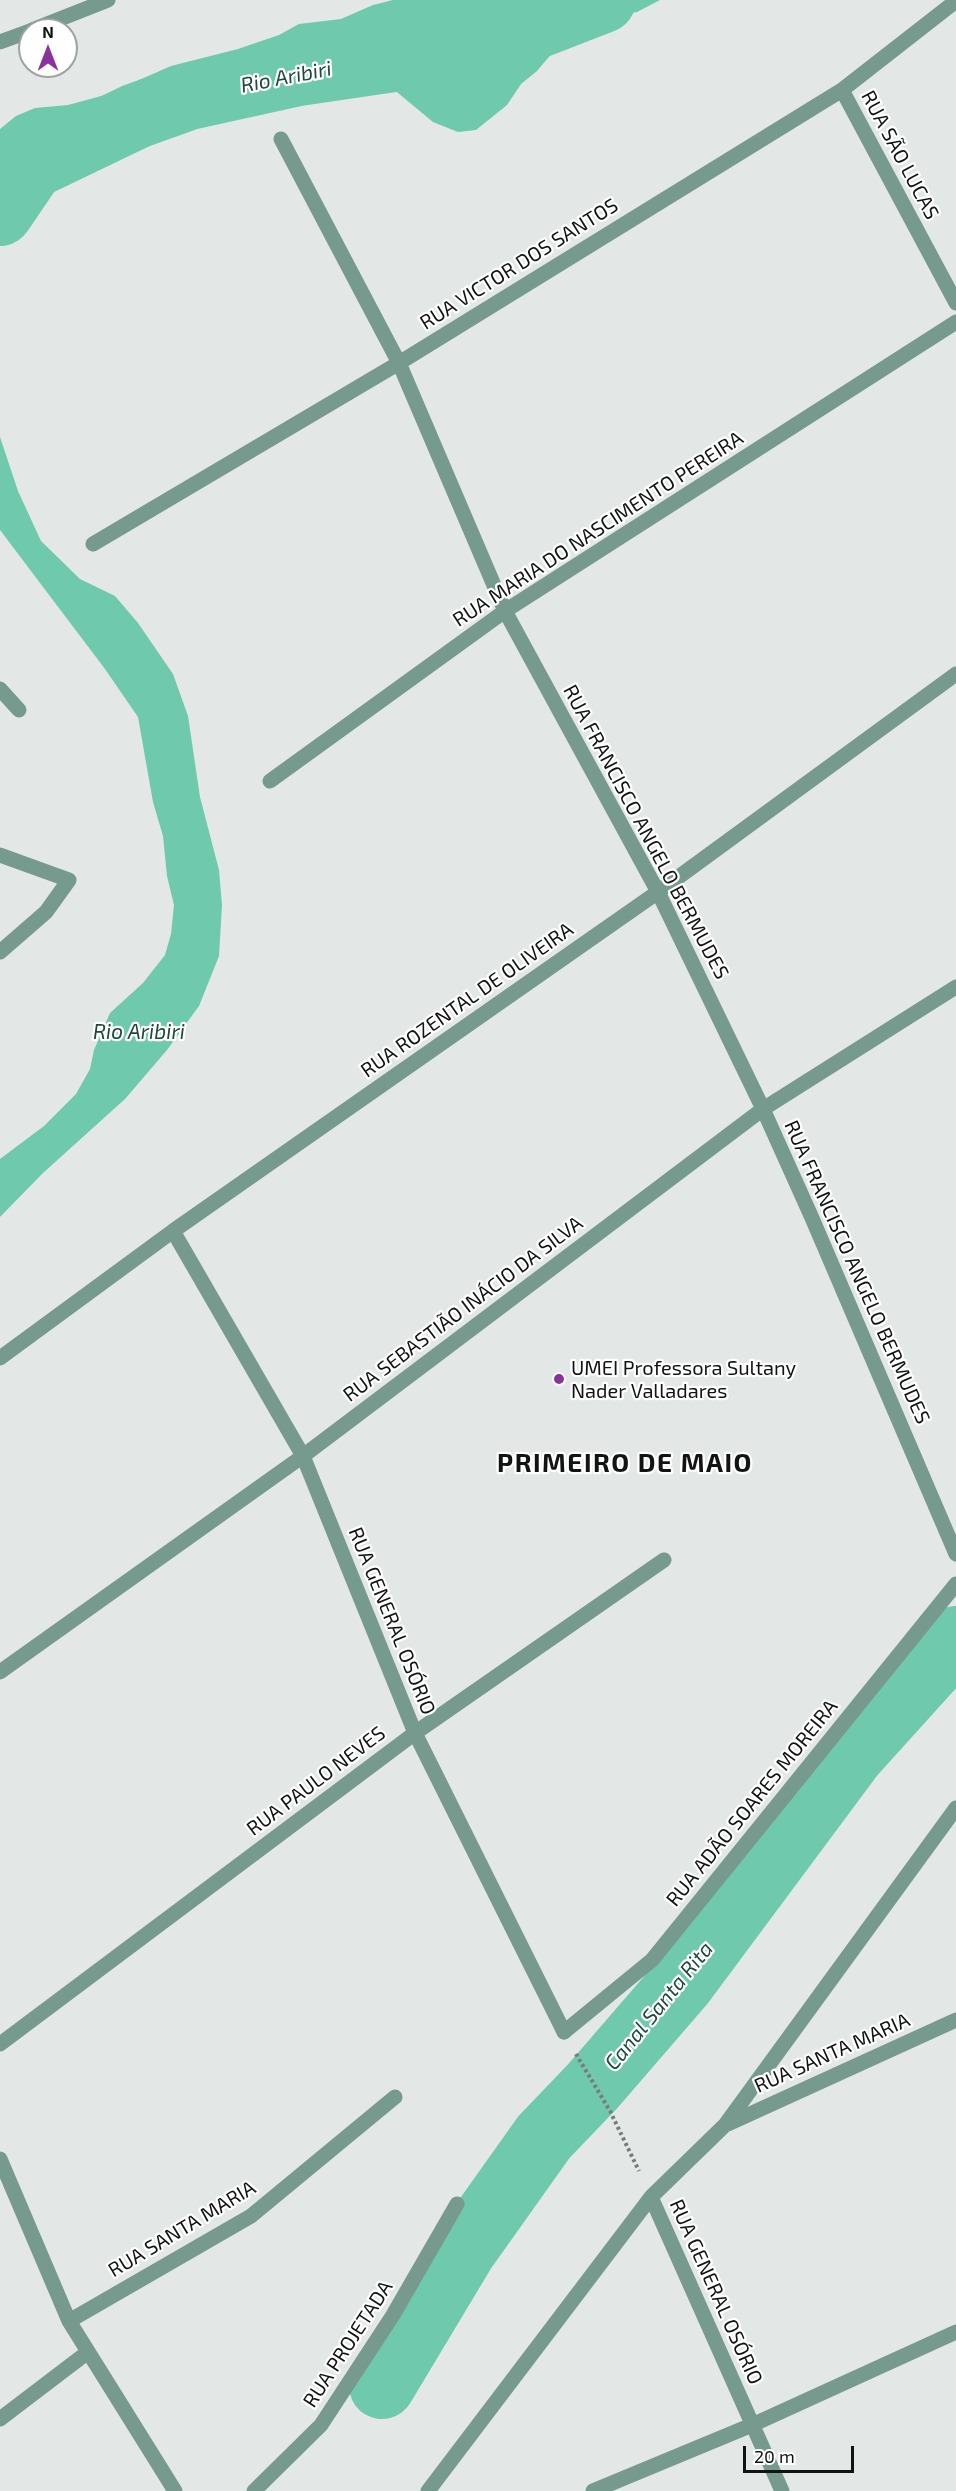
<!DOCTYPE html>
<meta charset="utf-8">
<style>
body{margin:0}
#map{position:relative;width:956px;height:2491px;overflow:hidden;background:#e3e7e6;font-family:"Exo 2",sans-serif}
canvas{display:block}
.north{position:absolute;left:18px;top:18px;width:60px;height:60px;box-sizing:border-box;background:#fff;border:2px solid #a0a1a1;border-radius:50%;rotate:0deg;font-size:16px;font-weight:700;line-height:24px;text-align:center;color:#121413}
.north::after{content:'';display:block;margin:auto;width:21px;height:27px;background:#8b319c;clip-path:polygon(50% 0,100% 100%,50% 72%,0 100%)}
.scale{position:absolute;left:743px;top:2446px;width:111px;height:27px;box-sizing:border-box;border:3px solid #121413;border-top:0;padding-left:8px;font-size:18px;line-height:21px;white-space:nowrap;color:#121413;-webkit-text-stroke:4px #fff;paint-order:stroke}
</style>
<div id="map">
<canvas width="956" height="2491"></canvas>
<div class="north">N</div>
<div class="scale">20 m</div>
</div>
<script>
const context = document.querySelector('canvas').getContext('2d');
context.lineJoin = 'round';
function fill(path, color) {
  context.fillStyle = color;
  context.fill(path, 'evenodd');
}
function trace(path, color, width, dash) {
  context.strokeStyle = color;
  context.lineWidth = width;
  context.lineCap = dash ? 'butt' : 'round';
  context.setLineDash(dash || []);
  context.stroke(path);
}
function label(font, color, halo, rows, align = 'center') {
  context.font = font + ' "Exo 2",sans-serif';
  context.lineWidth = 4.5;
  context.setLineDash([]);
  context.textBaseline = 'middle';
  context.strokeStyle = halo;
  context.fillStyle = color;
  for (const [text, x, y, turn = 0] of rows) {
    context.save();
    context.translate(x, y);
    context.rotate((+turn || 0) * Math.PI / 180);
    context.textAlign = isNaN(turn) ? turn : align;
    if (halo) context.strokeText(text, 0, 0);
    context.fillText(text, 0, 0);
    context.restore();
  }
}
fill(new Path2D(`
 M393,0H660L637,12L602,18L574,27L537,71L521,84L507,105L476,130L458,132L433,122L392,88L374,79L365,59L336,52L313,62L202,97L174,104H146L120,113L34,148L13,167L0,198V129L16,116L35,108L68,105L105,95L171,66L238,49L279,35L299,24L341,19L373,5Z
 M0,437L18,491L41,541L80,579L115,596L138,623L173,674L188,716L200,797L219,870L222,905L219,956L199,1006L167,1050L125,1099L43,1173L0,1217V1159L44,1126L76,1094L90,1069L94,1050L110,1013L143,983L165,955L171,934L174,905L167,876L163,836L153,802L138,717L105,669L0,530Z`), '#6fc9ad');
trace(new Path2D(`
 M0,213L32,166L136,116L189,97L298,73L400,58L500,40L603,0
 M382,2386L463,2251L544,2137L592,2087L681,1984L852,1754L956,1639`), '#6fc9ad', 66);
trace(new Path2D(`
 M576,2054L610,2111L639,2171`), '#787b7a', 4, [3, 3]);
trace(new Path2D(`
 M0,689L19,710
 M0,855L69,880L46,912L0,952
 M564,2032L652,1960L956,1584
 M254,2491L321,2425L393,2315L457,2204`), '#769a8d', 15);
trace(new Path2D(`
 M32,30L108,0
 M0,42L30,31
 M842,90L956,303
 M281,139L399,363L505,611L658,892L763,1109L812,1218L956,1554
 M93,544L399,363L842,90L956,1
 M270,781L505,611L956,322
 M173,1231L303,1456L415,1733L564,2032
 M0,1358L173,1231L658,892L956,674
 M0,1672L303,1456L763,1109L956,987
 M0,2044L415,1733L664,1560
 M728,2124L956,2020
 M0,2159L69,2321L175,2491
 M651,2197L782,2491
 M69,2321L251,2216L395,2097
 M0,2419L88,2352
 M428,2491L651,2197L725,2125L956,1808
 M593,2491L752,2425L956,2332`), '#769a8d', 15);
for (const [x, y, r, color] of [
 [559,1379,6,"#8b319c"]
]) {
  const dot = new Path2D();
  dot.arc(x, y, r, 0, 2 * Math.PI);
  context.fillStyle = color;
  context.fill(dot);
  trace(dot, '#fff', 2);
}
label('20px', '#121413', '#fff', [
 ["RUA SÃO LUCAS",900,155,62],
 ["RUA VICTOR DOS SANTOS",519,264,-32],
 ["RUA MARIA DO NASCIMENTO PEREIRA",598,529,-33],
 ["RUA FRANCISCO ANGELO BERMUDES",646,832,62],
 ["RUA ROZENTAL DE OLIVEIRA",467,1000,-35],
 ["RUA FRANCISCO ANGELO BERMUDES",857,1272,66],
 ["RUA SEBASTIÃO INÁCIO DA SILVA",463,1309,-37],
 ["RUA GENERAL OSÓRIO",392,1621,68],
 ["RUA PAULO NEVES",316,1781,-37],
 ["RUA ADÃO SOARES MOREIRA",752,1803,-51],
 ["RUA SANTA MARIA",832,2053,-24],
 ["RUA SANTA MARIA",182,2229,-31],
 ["RUA GENERAL OSÓRIO",716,2292,66],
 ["RUA PROJETADA",348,2344,-57]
]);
label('20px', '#121413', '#fff', [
 ["UMEI Professora Sultany",571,1368],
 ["Nader Valladares",571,1391]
], 'left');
label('italic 21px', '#20483c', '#fff', [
 ["Rio Aribiri",286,77,-11],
 ["Rio Aribiri",139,1032],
 ["Canal Santa Rita",659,2006,-51]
]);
context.letterSpacing = '1.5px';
label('bold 26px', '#121413', '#fff', [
 ["PRIMEIRO DE MAIO",625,1463]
]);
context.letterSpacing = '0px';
</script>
